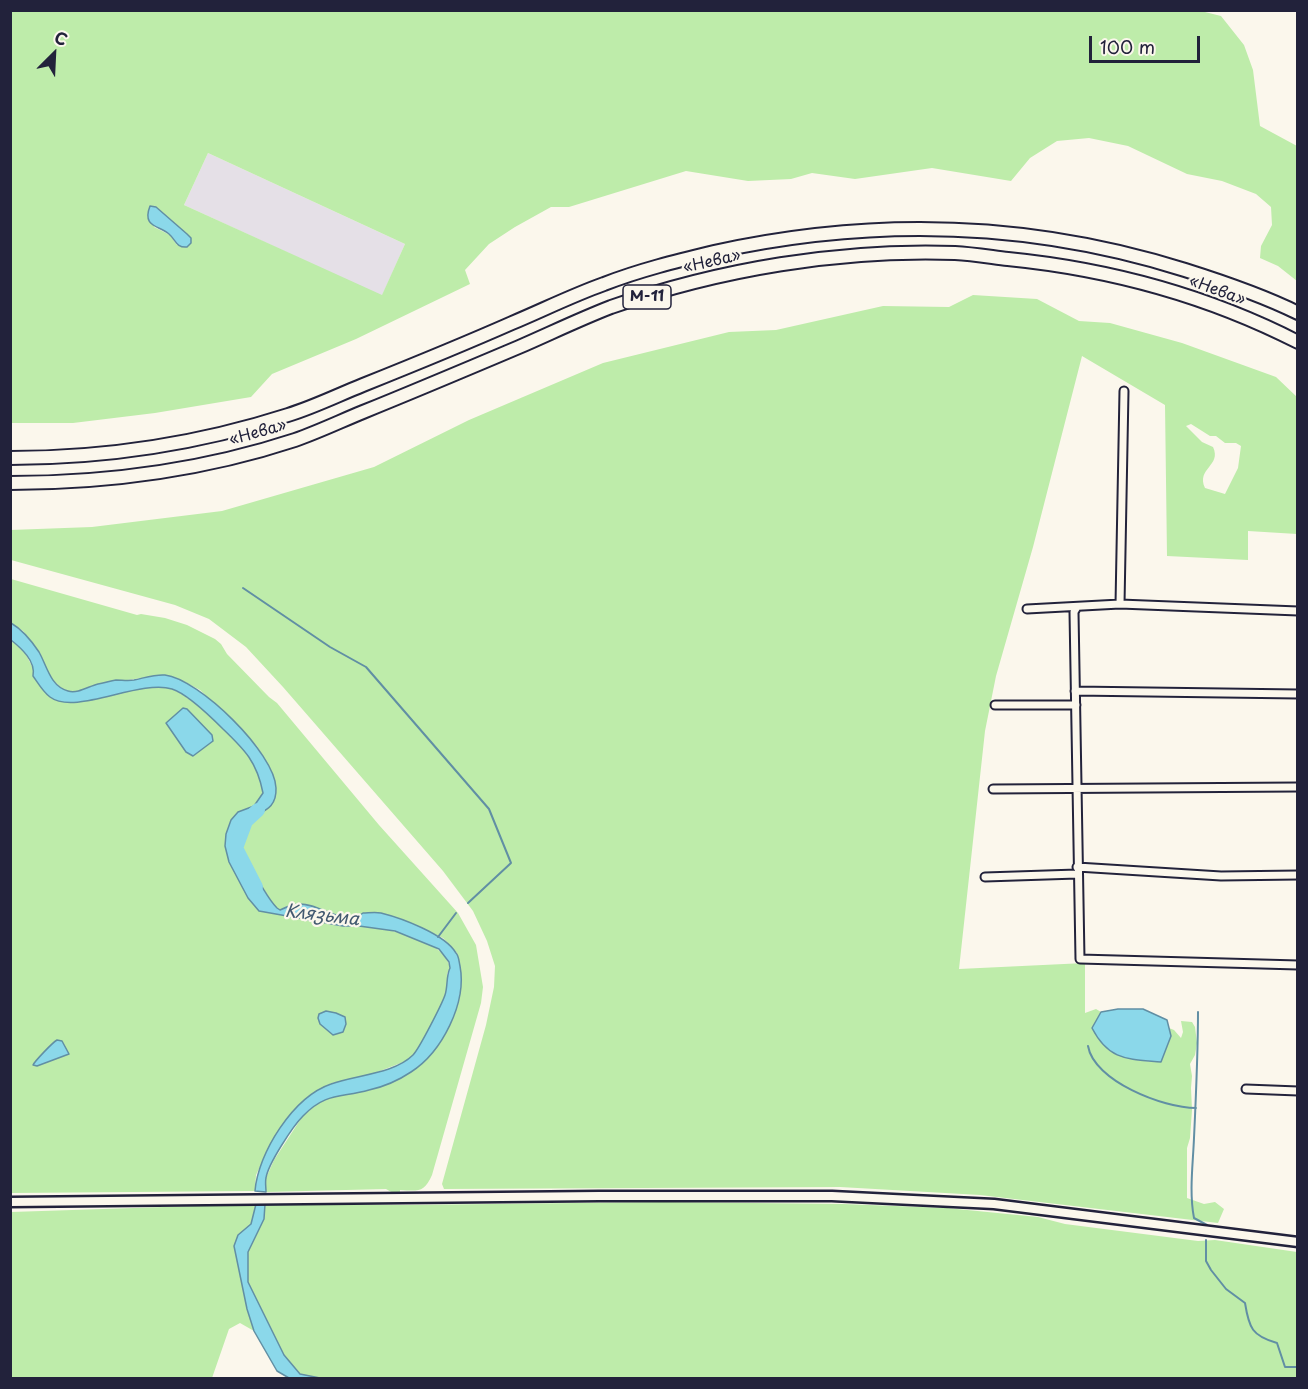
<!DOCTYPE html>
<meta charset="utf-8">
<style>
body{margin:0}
#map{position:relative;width:1308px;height:1389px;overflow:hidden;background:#fbf7ec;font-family:"Playpen Sans",sans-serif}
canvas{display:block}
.frame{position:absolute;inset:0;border:12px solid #22223b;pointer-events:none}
.north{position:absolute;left:24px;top:24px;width:60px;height:60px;-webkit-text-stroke:4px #fbf7ec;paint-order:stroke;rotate:24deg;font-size:16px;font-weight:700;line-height:24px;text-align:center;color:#22223b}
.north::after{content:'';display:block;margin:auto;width:21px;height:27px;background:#22223b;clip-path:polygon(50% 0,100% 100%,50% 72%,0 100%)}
.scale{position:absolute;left:1089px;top:36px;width:111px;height:27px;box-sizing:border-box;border:3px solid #22223b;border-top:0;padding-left:8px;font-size:18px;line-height:21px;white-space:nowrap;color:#22223b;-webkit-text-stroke:4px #fbf7ec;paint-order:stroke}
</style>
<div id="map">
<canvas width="1308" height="1389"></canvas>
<div class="frame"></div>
<div class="north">С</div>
<div class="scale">100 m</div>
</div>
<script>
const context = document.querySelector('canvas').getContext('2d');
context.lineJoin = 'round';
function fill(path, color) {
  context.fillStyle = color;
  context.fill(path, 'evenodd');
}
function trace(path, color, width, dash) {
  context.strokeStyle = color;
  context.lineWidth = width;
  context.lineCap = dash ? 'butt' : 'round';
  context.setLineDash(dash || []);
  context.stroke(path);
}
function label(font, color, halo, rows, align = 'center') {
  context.font = font + ' "Playpen Sans",sans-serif';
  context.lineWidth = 4.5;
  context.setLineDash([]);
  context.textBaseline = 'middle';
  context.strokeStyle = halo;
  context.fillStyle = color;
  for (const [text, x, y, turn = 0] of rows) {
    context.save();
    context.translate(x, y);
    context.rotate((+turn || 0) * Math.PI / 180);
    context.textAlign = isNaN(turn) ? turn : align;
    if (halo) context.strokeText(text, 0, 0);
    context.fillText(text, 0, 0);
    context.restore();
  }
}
fill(new Path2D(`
 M208,153L405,244L382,296L184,205Z`), '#e5e0e7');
fill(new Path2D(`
 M11,11H1201L1221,16L1244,45L1253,70L1260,126L1297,146V281L1278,266L1260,258L1261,246L1272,225L1271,207L1256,194L1222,181L1187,174L1128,146L1089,138L1057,141L1030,158L1011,181L932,168L855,179L812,173L791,179L748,181L686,171L569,207H551L515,227L489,244L465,270L470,284L356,339L272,374L251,397L155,413L73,423H11ZM208,153L405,244L382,295L184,205ZM156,207L187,234L177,245L170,235L154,227Z
 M973,295L1037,299L1079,321L1110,323L1182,343L1276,377L1297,397V534L1248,531V560L1167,556L1165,405L1082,356L1033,547L996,676L985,731L959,969L1085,963V1013L1096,1009L1101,1012L1092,1028L1143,1061L1161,1062L1171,1036L1169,1028L1174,1030L1181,1038L1183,1032L1181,1021L1192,1022L1195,1027L1197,1043L1195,1055L1190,1064L1192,1076L1191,1088L1192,1110L1190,1138L1187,1148V1198L1204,1204L1215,1202L1224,1209L1218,1223L980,1195L840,1187L444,1189L442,1184L486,1025L494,987L495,966L487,941L473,911L443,871L283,687L246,647L209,619L175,605L11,560L10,530L92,527L222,511L374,467L469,420L603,363L729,332L776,330L883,306L949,307ZM1191,424L1210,436H1216L1225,443H1236L1241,446L1238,468L1225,494L1205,488C1196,468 1222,466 1213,447L1202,442L1186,426Z
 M11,579L137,615L141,614L165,618L187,625L215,639L221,644L227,654L269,697L277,703L379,825L458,913L476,945L483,987L481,1003L432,1175C424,1193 418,1191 400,1190V1192L393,1193L386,1189L266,1192V1178L274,1160L302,1117L318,1103L332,1096L370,1090L447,1029L456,1008L461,990V974L457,953L443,938L414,925L381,913L349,918L299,904L287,906L280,910L277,908C269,900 265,889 258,880C254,875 247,872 244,867C232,847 237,823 259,816L272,772L257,746L200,690L183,681L165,675L105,683L74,692L66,691L60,687L49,676L40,653L23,631L11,623Z
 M10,640L24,651L34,670L75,703C101,697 145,683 171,689C190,694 247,748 256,766C260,774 262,784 263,793L254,806L238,812L226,834L252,903C281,910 311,922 341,926C347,927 354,926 360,926C385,928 446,939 450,968L447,974V987L443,1003L415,1054L406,1061L367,1076L332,1083L287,1119L271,1144L256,1175L255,1191L11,1193Z
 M662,1202L843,1204L947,1208L1038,1217L1065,1224L1198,1241L1215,1240L1297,1252V1378H320L300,1374L284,1355L248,1282V1252L264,1219L265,1204L405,1205Z
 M256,1204L251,1224L234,1245L247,1309L254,1331L240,1323L229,1329L212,1378H11V1212Z`), '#beecaa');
const water = new Path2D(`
 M150,206L156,207L187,234L191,238V243L187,247C176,248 176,240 169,234C158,225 142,227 150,206Z
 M11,623C23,630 31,640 39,652C47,666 50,686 68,691C78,694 89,686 98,684C104,683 110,681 116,680C122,680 128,681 134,680C144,678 156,674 165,675C199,679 275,753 276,788C277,812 258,811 245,823C234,832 237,858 246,869C250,874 255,877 259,882C265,891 269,900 277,908L280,910C286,907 292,905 298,904C319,902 344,928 363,913C368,913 375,912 381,913C401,918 445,934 456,953C459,956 459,962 460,966C467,1003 442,1052 411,1072C399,1080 383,1087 369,1090C341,1098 326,1092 303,1116C293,1126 268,1164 266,1178C265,1182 266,1187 266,1192L255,1191C258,1153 293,1097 331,1084C355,1075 394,1074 413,1055C419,1049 442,1004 445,995C448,986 446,976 450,968L449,962L439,949L395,931L359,926H343L259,911L248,898L229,862L225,846L226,834L231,820L238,812L254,806L263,793C257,762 245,750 223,729C211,717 188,694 172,689C139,679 75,716 50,697C43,692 38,683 33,676C36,661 21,648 11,640Z
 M183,708L187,709L212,735L213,741L193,756L186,752L166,723Z
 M1118,1009H1143L1167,1020L1171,1036L1161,1062C1128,1059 1109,1061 1092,1028L1101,1012Z
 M326,1011L336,1013L345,1017L346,1024L343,1032L333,1035L320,1024L318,1018L319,1014Z
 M57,1040L62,1041L69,1054L37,1066L33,1065C35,1061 52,1043 57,1040Z
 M256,1204H265L264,1219L248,1252V1282L284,1355L300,1374L320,1378H289L277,1371L254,1331L247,1309L234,1246L238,1235L251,1224Z`);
fill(water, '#8bd8ea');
trace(water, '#618fa4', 1.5);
trace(new Path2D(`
 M243,588L330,647L366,667L489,809L511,863L468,903
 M438,937L456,913
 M1198,1012C1198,1054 1196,1096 1194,1138C1193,1164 1189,1192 1194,1218L1207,1225
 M1088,1046C1094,1081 1163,1108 1196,1108
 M1206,1240V1261L1211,1270L1226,1289L1245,1303C1249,1328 1252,1336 1277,1343L1285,1367H1298`), '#618fa4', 2);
trace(new Path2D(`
 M256,887L236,848L246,821L258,810`), '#8bd8ea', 14);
const minor = new Path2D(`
 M1120,604L1124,391
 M1077,607L1074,612L1080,959L1298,965
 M1027,609L1120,604L1298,611
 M1075,691L1298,694
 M995,705H1076
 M993,789L1298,787
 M1077,867L1221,876L1298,875
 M985,877L1077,874
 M1246,1089L1298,1091`);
const tertiary = new Path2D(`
 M10,1202L599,1196H832L994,1204L1298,1242`);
const motorway = new Path2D(`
 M10,458C105,458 198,444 288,415C314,407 338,395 363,385C413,365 462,345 512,323C543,310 573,295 604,284C640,270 677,261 714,252C873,217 1030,221 1185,270C1223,282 1262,295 1298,313
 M10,483C107,483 204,470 295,440C318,432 341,421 363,412C415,391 467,369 519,347C549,334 580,319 611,307C720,269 840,249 955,253C973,254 991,257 1008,259C1108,269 1208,296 1298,342`);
trace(minor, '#22223b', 11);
trace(tertiary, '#22223b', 13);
trace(motorway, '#22223b', 16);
trace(minor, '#fbf7ec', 7);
trace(tertiary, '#fbf7ec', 8);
trace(motorway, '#fbf7ec', 12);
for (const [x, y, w] of [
 [647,297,48]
]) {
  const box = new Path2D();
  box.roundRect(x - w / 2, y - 12, w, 24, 4.5);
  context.fillStyle = '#fbf7ec';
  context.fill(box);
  trace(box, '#22223b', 1.5);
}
label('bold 15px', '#22223b', null, [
 ["М-11",647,297]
]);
label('16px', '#22223b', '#fbf7ec', [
 ["«Нева»",712,262,-13],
 ["«Нева»",1217,291,20],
 ["«Нева»",258,433,-16]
]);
label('italic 18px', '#425970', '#fbf7ec', [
 ["Клязьма",322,916,7]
]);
</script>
